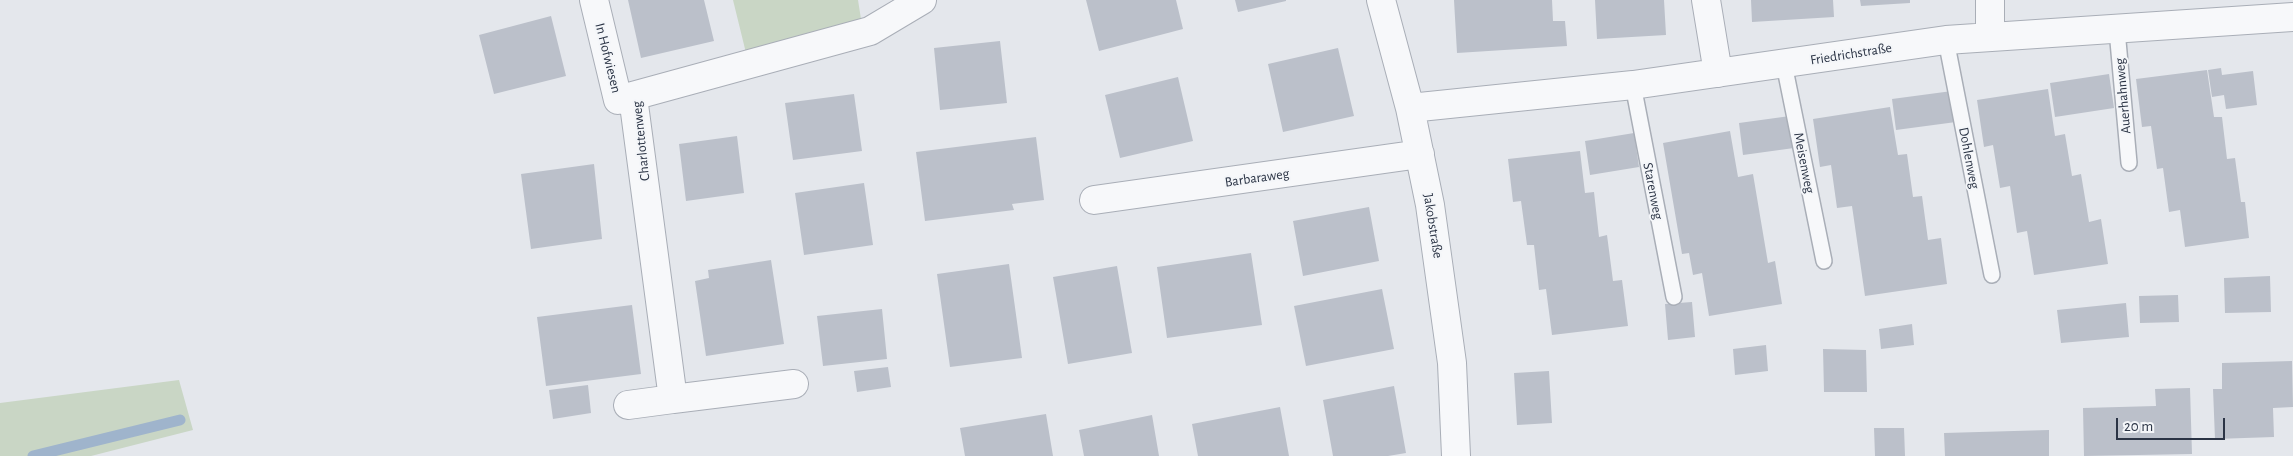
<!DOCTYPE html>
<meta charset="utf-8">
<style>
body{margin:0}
#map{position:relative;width:2293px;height:456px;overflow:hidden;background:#e4e7ec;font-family:"Alegreya Sans",sans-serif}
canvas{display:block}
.scale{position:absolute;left:2116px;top:418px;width:109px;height:22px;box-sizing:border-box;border:2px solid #2b3445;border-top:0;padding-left:6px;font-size:15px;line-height:18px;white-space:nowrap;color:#2b3445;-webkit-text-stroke:4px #f4f6f9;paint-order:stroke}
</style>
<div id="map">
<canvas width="2293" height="456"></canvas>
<div class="scale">20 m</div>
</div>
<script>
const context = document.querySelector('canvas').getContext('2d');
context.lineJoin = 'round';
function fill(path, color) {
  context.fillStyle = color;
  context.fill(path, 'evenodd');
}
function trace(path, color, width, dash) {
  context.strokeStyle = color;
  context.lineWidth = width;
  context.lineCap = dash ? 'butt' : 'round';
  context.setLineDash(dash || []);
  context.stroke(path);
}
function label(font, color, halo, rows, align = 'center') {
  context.font = font + ' "Alegreya Sans",sans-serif';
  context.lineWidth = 4;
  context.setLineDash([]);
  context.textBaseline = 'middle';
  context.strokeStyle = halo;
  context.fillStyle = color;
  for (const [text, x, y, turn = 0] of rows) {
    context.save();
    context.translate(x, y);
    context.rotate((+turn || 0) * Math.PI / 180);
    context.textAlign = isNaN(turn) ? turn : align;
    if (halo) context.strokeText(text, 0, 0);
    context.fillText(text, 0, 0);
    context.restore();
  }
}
fill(new Path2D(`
 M733,0H858L861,19L746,53Z
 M179,380L193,430L91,456H0V403Z`), '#c9d6c5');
trace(new Path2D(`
 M33,456L180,420`), '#9fb4cc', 11);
fill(new Path2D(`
 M628,0H704L714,41L641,58Z
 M1086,0H1176L1183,29L1099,51Z
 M1235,0H1286V1L1238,12Z
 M1454,0H1552L1553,21H1565L1567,46L1457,53Z
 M1595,0H1664L1666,35L1597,39Z
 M1751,0H1833L1834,17L1752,22Z
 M1860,0H1910V3L1861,6Z
 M551,16L566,76L494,94L479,35Z
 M1000,41L1007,103L940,110L934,48Z
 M1338,48L1354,116L1283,132L1268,64Z
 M2221,68L2222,75L2253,71L2257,105L2226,109L2224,95L2212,97L2208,70Z
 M2207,70L2214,117H2222L2227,159L2235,158L2241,202H2245L2249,238L2185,247L2180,210L2169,212L2163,168L2157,169L2151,126L2142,127L2136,79Z
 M2109,74L2114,108L2055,117L2050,83Z
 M1178,77L1193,141L1120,158L1105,95Z
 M2048,89L2055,136L2065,134L2072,176L2081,174L2089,222L2101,219L2108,264L2034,275L2027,231L2017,233L2010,186L2000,188L1993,145L1984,147L1977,100Z
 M1952,91L1956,122L1896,130L1892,99Z
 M854,94L862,151L793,160L785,103Z
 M1890,107L1898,155L1907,154L1913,197L1922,196L1928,240L1941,238L1947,284L1865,296L1852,206L1837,208L1831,165L1820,167L1813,119Z
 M1790,116L1794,148L1743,155L1739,123Z
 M1730,131L1738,177L1753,174L1768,263L1775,261L1782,304L1709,316L1702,273L1693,275L1689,253L1682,254L1663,143Z
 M1634,133L1639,167L1590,175L1585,141Z
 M737,136L744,193L686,201L679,144Z
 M1036,137L1044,200L1012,204L1014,210L925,221L916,152Z
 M1580,151L1585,193L1594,192L1599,237L1607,235L1613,281L1622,280L1628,326L1552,335L1546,289L1539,290L1534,245H1527L1521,201L1513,202L1508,159Z
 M594,164L602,239L531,249L521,174Z
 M864,183L873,245L804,255L795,193Z
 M1369,207L1379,261L1303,276L1293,221Z
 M1251,253L1262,325L1167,338L1157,267Z
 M771,260L784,344L706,356L695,281L709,278L708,270Z
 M1009,264L1022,358L950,367L937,274Z
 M1117,266L1132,353L1068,364L1053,277Z
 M2270,276L2271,312L2225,313L2224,278Z
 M1382,289L1394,349L1306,366L1294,306Z
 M2178,295L2179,322L2140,323L2139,296Z
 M1692,302L1695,337L1668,340L1665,304Z
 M2126,303L2129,337L2061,343L2057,310Z
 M632,305L641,374L546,386L537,317Z
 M882,309L887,359L823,366L817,316Z
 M1912,324L1914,345L1881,349L1879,329Z
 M1766,345L1768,371L1735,375L1733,349Z
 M1823,349L1866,350L1867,392H1824Z
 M2292,361L2293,407L2273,408L2274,437L2215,439L2213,389H2222V363Z
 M888,367L891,387L857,392L854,371Z
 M1549,371L1552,423L1517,425L1514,373Z
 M588,385L591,413L553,419L549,390Z
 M1394,386L1406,453L1388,456H1333L1323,400Z
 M2190,388L2192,454L2084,456L2083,408L2156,406L2155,389Z
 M1280,407L1289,456H1198L1192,424Z
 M1046,414L1053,456H965L960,428Z
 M1152,415L1159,456H1084L1079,430Z
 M1874,428H1904L1905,456H1875Z
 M2049,430V456H1945L1944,433Z`), '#bbc0ca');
const service = new Path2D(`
 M2117,30L2129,163
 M1946,40L1992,275
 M1784,64L1824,261
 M1633,85L1674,297`);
const minor = new Path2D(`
 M594,0L618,100L870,31L922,0
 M1381,0L1410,108L1430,205L1452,363L1456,456
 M1706,0L1718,73
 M1990,37V0
 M633,97L673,399L794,384
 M1410,108L1633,85L1946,40L2293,17
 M1094,200L1420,154
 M628,405L673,399`);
trace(service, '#a9aeb7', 18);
trace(minor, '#a9aeb7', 30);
trace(service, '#f7f8fa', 15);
trace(minor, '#f7f8fa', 28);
label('14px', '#2b3445', '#f4f6f9', [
 ["Friedrichstraße",1851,54,-9],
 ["In Hofwiesen",608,58,76],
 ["Auerhahnweg",2123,96,-95],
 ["Charlottenweg",641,141,-96],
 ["Dohlenweg",1969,158,79],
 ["Meisenweg",1804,163,79],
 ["Barbaraweg",1257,178,-8],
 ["Starenweg",1653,191,79],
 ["Jakobstraße",1433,226,81]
]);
</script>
